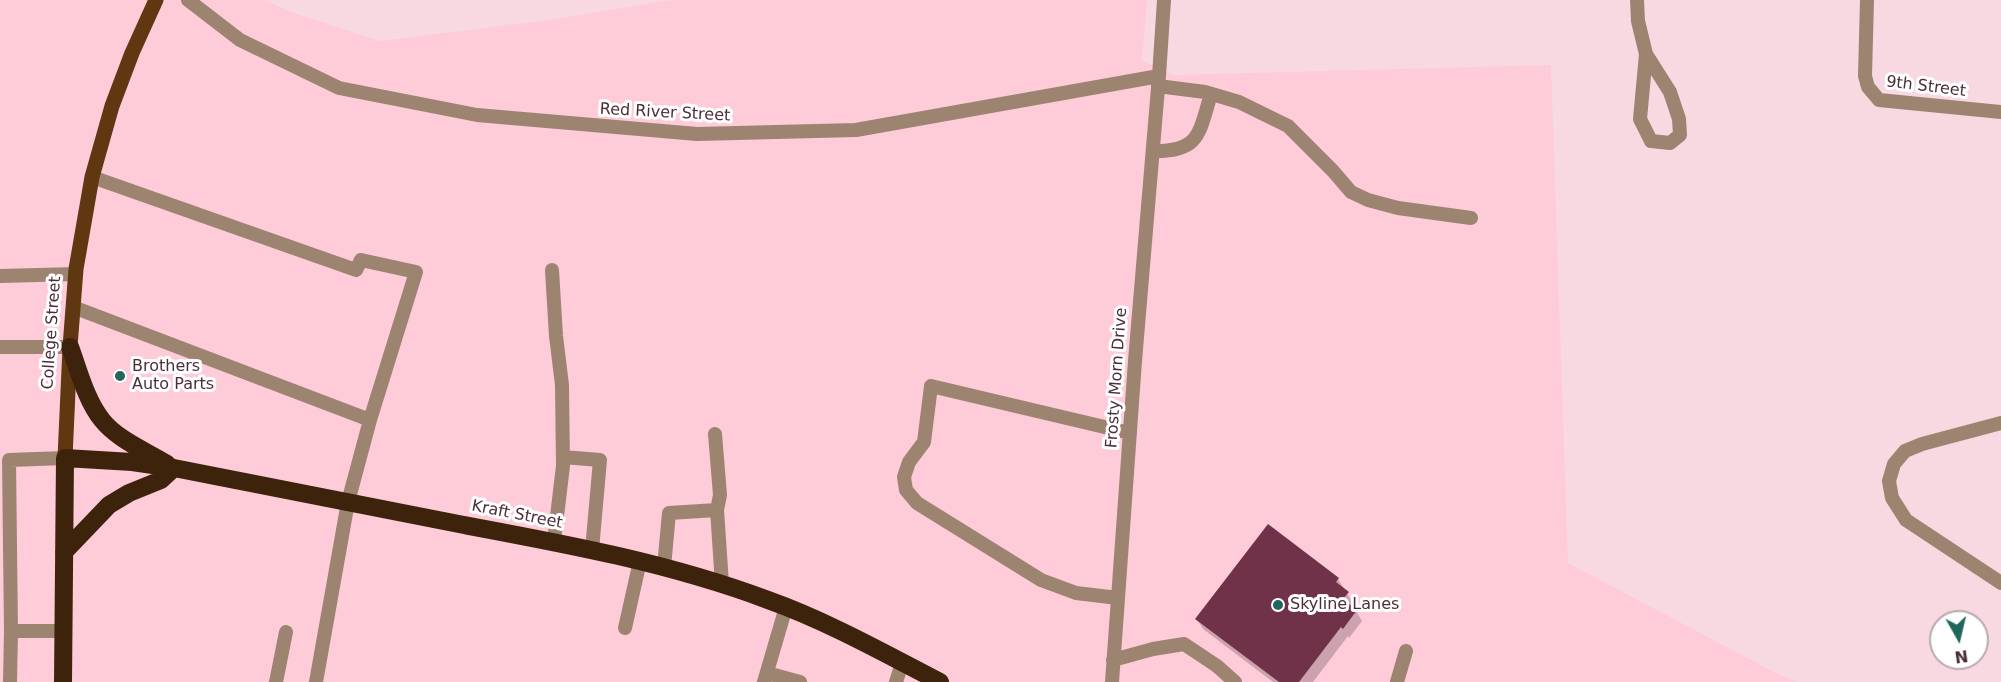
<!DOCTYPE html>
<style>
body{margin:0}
#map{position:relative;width:2001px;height:682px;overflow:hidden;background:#f8d9e1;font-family:"DejaVu Sans",sans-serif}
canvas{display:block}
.north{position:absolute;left:1929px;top:610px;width:60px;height:60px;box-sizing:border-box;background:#fff;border:2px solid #b7abaf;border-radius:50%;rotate:172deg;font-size:16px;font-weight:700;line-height:24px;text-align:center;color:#4b2e37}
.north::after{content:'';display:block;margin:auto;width:21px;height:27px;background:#1f665b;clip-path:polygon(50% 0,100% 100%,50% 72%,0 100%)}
</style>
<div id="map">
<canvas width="2001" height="682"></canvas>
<div class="north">N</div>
</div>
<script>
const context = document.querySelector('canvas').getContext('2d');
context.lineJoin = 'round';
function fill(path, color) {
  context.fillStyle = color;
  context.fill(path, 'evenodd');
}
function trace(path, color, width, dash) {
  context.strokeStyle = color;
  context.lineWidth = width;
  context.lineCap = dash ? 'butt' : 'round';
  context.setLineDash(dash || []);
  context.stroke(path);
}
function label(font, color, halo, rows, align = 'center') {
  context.font = font + ' "DejaVu Sans",sans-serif';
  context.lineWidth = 6;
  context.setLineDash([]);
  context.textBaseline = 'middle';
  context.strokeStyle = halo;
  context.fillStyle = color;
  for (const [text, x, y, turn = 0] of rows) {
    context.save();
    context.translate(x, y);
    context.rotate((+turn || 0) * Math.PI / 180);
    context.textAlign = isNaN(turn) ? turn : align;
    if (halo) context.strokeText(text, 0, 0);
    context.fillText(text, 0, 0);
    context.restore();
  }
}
fill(new Path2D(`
 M0,0H264L291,12L380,41L549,20L671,0H1147L1142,61L1173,75L1551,65L1568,563L1774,672L1796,682H0Z`), '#fecbd9');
fill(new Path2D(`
 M1338,579L1353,603L1351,607L1356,611L1362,621L1349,638L1348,636L1313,682H1273L1203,629L1197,619Z`), '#0003');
fill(new Path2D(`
 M1268,524L1339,578L1336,582L1349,592L1343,599L1357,610L1343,629L1341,627L1299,682H1279L1195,619Z`), '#703248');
trace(new Path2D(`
 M188,0L240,40L339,88L477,115L697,134L856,130L1159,76
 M1637,0L1638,21L1646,54L1670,92L1679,119L1680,135L1670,143L1651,141L1640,119L1646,54
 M1867,0L1865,76L1868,87L1879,100L2001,112
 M1158,86L1205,92L1239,102L1288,126L1333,171L1351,192L1368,200L1398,208L1471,218
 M1153,151C1200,152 1199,133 1211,94
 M92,177L356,270L361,260L416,272L370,420L348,502L316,682
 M552,270L556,336L562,385L563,466L554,541
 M0,276L76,274
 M73,307L370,420
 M0,347H70
 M2001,423L1922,444L1905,451L1894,464L1889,481L1892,498L1906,520L2001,583
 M715,434L720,495L717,510
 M563,457L600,460L592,550
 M664,567L669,513L717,510L722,584
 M1118,598L1076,593L1041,580L917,503L906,490L904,477L909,462L924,442L931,386L1130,433
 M625,628L640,561
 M11,631L9,460L65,458
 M1113,660L1153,649L1184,644L1217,666L1235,682
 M767,673L800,682
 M10,682L11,631H64
 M276,682L286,632
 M764,682L786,607
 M896,682L902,663
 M1112,682L1135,361L1159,76L1164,0
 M1397,682L1406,651`), '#9c8471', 14);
trace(new Path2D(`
 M65,458L70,347L76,269L92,177L112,106L132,53L156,0`), '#5f3710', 15);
trace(new Path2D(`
 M70,347C79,371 86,400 102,420C118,440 146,451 167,464
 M64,552L109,505L129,493L161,480L174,468
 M63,682L65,458L132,462L174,468C271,487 367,506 464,525C566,544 669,563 768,600C827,621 884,653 940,682`), '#3d230b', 18);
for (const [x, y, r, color] of [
 [120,376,6,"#1f665b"],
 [1278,605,6,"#1f665b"]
]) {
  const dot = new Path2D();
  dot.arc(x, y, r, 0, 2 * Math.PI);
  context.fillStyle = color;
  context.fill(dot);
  trace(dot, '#fff', 2);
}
label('16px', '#4b2e37', '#fff', [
 ["9th Street",1926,87,7],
 ["Red River Street",665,113,3],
 ["College Street",52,333,-86],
 ["Frosty Morn Drive",1117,378,-86],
 ["Kraft Street",517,515,11]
]);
label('16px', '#4b2e37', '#fff', [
 ["Brothers",132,367],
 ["Auto Parts",132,385],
 ["Skyline Lanes",1290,605]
], 'left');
</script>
